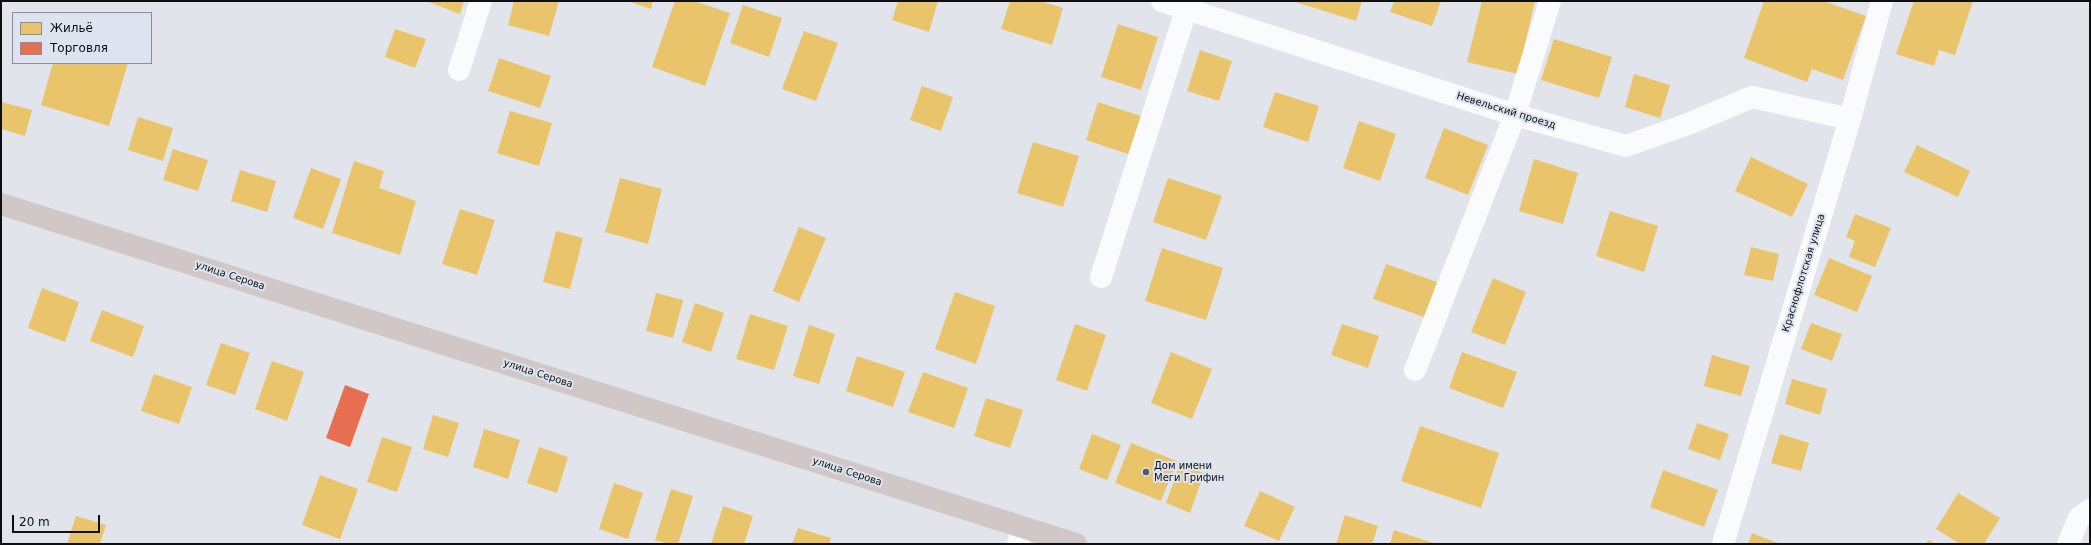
<!DOCTYPE html>
<meta charset="utf-8">
<style>
body{margin:0}
#map{position:relative;width:2091px;height:545px;overflow:hidden;background:#e1e5eb;font-family:"DejaVu Sans",sans-serif}
canvas{display:block}
.frame{position:absolute;inset:0;border:2px solid #0d0f13;pointer-events:none}
.legend{position:absolute;left:12px;top:12px;width:140px;height:52px;box-sizing:border-box;background:#dde4ef;border:1px solid #8a8f97;margin:0;padding:5px 7px;list-style:none;font-size:12px;color:#0d0f13}
.legend li{display:flex;align-items:center;gap:8px;height:20px}
.legend b{width:20px;border:1px solid #8a8f97}
.scale{position:absolute;left:12px;top:515px;width:88px;height:18px;box-sizing:border-box;border:2px solid #0d0f13;border-top:0;padding-left:5px;font-size:12px;line-height:14px;white-space:nowrap;color:#0d0f13;-webkit-text-stroke:3px #dde4ef;paint-order:stroke}
</style>
<div id="map">
<canvas width="2091" height="545"></canvas>
<div class="frame"></div>
<ul class="legend">
<li><b style="height:11px;background:#e9c46a"></b>Жильё</li>
<li><b style="height:11px;background:#e76f51"></b>Торговля</li>
</ul>
<div class="scale">20 m</div>
</div>
<script>
const context = document.querySelector('canvas').getContext('2d');
context.lineJoin = 'round';
function fill(path, color) {
  context.fillStyle = color;
  context.fill(path, 'evenodd');
}
function trace(path, color, width, dash) {
  context.strokeStyle = color;
  context.lineWidth = width;
  context.lineCap = dash ? 'butt' : 'round';
  context.setLineDash(dash || []);
  context.stroke(path);
}
function label(font, color, halo, rows, align = 'center') {
  context.font = font + ' "DejaVu Sans",sans-serif';
  context.lineWidth = 4;
  context.setLineDash([]);
  context.textBaseline = 'middle';
  context.strokeStyle = halo;
  context.fillStyle = color;
  for (const [text, x, y, turn = 0] of rows) {
    context.save();
    context.translate(x, y);
    context.rotate((+turn || 0) * Math.PI / 180);
    context.textAlign = isNaN(turn) ? turn : align;
    if (halo) context.strokeText(text, 0, 0);
    context.fillText(text, 0, 0);
    context.restore();
  }
}
fill(new Path2D(`
 M426,1H464L460,14Z
 M514,1H559L549,36L508,25Z
 M628,1H653L651,9Z
 M675,1H694L730,13L705,86L652,67Z
 M898,1H938L929,32L892,20Z
 M1010,1H1040L1063,8L1052,45L1001,29Z
 M1292,1H1362L1356,21Z
 M1394,1H1441L1432,26L1390,12Z
 M1482,1H1535L1518,74L1467,62Z
 M1764,1H1823L1866,16L1843,80L1812,69L1807,82L1744,58Z
 M1914,1H1973L1955,55L1939,50L1934,66L1896,54Z
 M743,5L782,18L769,57L730,43Z
 M1118,24L1158,37L1141,90L1101,77Z
 M395,29L426,39L415,68L385,57Z
 M804,31L838,43L816,101L782,89Z
 M1554,39L1612,57L1599,98L1541,80Z
 M1200,50L1232,61L1219,101L1187,91Z
 M499,58L551,76L540,108L488,91Z
 M53,63H128L109,126L41,105Z
 M1634,74L1670,85L1660,118L1625,107Z
 M922,86L953,97L941,131L910,120Z
 M1275,92L1319,106L1308,142L1263,127Z
 M1,102L32,110L25,136L1,129Z
 M1098,102L1141,116L1128,154L1086,140Z
 M510,111L552,123L539,166L497,153Z
 M138,117L173,128L163,161L128,150Z
 M1359,121L1396,134L1380,181L1343,168Z
 M1444,128L1488,145L1468,195L1425,178Z
 M1033,142L1079,156L1063,207L1017,193Z
 M1917,145L1970,171L1958,197L1904,172Z
 M173,149L208,160L198,191L163,180Z
 M1751,157L1808,184L1792,217L1735,191Z
 M1534,159L1578,173L1563,224L1519,211Z
 M354,161L384,171L379,188L416,201L400,255L332,233Z
 M311,168L341,179L323,229L293,218Z
 M240,170L276,181L267,212L231,201Z
 M620,178L662,189L648,244L605,232Z
 M1168,178L1222,196L1206,240L1153,222Z
 M460,209L495,220L477,275L442,264Z
 M1610,211L1658,226L1644,272L1596,256Z
 M1855,214L1891,228L1875,267L1849,257L1855,241L1846,237Z
 M799,227L826,238L799,302L773,291Z
 M556,231L583,238L570,289L543,282Z
 M1751,247L1779,254L1773,281L1744,275Z
 M1162,248L1223,268L1206,320L1145,301Z
 M1829,258L1872,276L1857,312L1814,295Z
 M1386,264L1437,282L1424,317L1373,299Z
 M1493,278L1526,292L1505,345L1471,332Z
 M42,288L79,302L65,342L28,328Z
 M955,292L995,306L976,364L935,349Z
 M656,293L683,300L673,338L646,331Z
 M695,303L724,313L711,352L682,342Z
 M102,310L144,326L133,357L90,341Z
 M750,314L788,326L774,370L736,359Z
 M1811,323L1842,334L1832,361L1801,349Z
 M1075,324L1106,335L1087,391L1056,380Z
 M1342,324L1379,336L1368,368L1331,355Z
 M809,325L835,334L819,384L793,376Z
 M221,343L250,353L235,395L206,385Z
 M1171,352L1212,369L1192,419L1151,403Z
 M1462,352L1517,372L1503,408L1449,388Z
 M1712,355L1750,366L1741,396L1704,386Z
 M857,356L905,372L893,407L846,391Z
 M272,361L304,372L287,421L255,409Z
 M923,372L968,388L954,428L908,412Z
 M154,374L192,387L179,424L141,411Z
 M1792,379L1827,389L1820,415L1785,404Z
 M986,398L1023,410L1010,448L974,436Z
 M433,415L459,423L448,457L423,449Z
 M1697,423L1729,434L1720,460L1688,449Z
 M1420,426L1499,453L1481,508L1401,481Z
 M484,429L520,440L508,479L473,467Z
 M1092,434L1121,445L1107,480L1079,469Z
 M1780,434L1809,443L1801,471L1771,463Z
 M382,437L412,447L397,492L367,482Z
 M1131,443L1177,461L1161,501L1115,483Z
 M539,447L568,457L557,493L527,483Z
 M1180,464L1204,473L1190,513L1166,503Z
 M1663,470L1718,490L1704,527L1650,507Z
 M320,475L358,489L340,539L302,525Z
 M614,483L643,493L628,539L599,529Z
 M671,489L693,496L678,544H668L655,540Z
 M1260,491L1295,507L1279,541L1244,526Z
 M1958,493L2000,518L1984,544H1960L1936,529Z
 M723,506L753,516L744,544H711Z
 M1345,515L1378,526L1372,544H1336Z
 M76,516L106,525L100,544H67Z
 M798,528L831,538L829,544H792Z
 M1394,530L1436,544H1390Z
 M1752,533L1780,544H1748Z
 M1928,540L1936,544H1926Z`), '#e9c46a');
fill(new Path2D(`
 M345,385L369,394L350,447L326,438Z`), '#e76f51');
trace(new Path2D(`
 M1162,1L1515,115L1626,146L1688,124L1752,97L1850,119
 M459,70L481,1
 M1101,277L1189,1
 M1415,370L1515,115L1550,1
 M1018,544L1023,527
 M1723,544L1850,119L1882,1
 M2068,544L2079,518L2090,510`), '#fafbfc', 22);
trace(new Path2D(`
 M1,204L1076,544`), '#d1c7c7', 22);
for (const [x, y, r, color] of [
 [1146,472,4,"#575a5f"]
]) {
  const dot = new Path2D();
  dot.arc(x, y, r, 0, 2 * Math.PI);
  context.fillStyle = color;
  context.fill(dot);
  trace(dot, '#dde4ef', 1.5);
}
label('10px', '#0d0f13', '#dde4ef', [
 ["Невельский проезд",1506,111,17],
 ["Краснофлотская улица",1804,273,-73],
 ["улица Серова",230,276,18],
 ["улица Серова",538,374,18],
 ["улица Серова",847,472,18]
]);
label('10px', '#0d0f13', '#dde4ef', [
 ["Дом имени",1154,466],
 ["Меги Грифин",1154,478]
], 'left');
</script>
